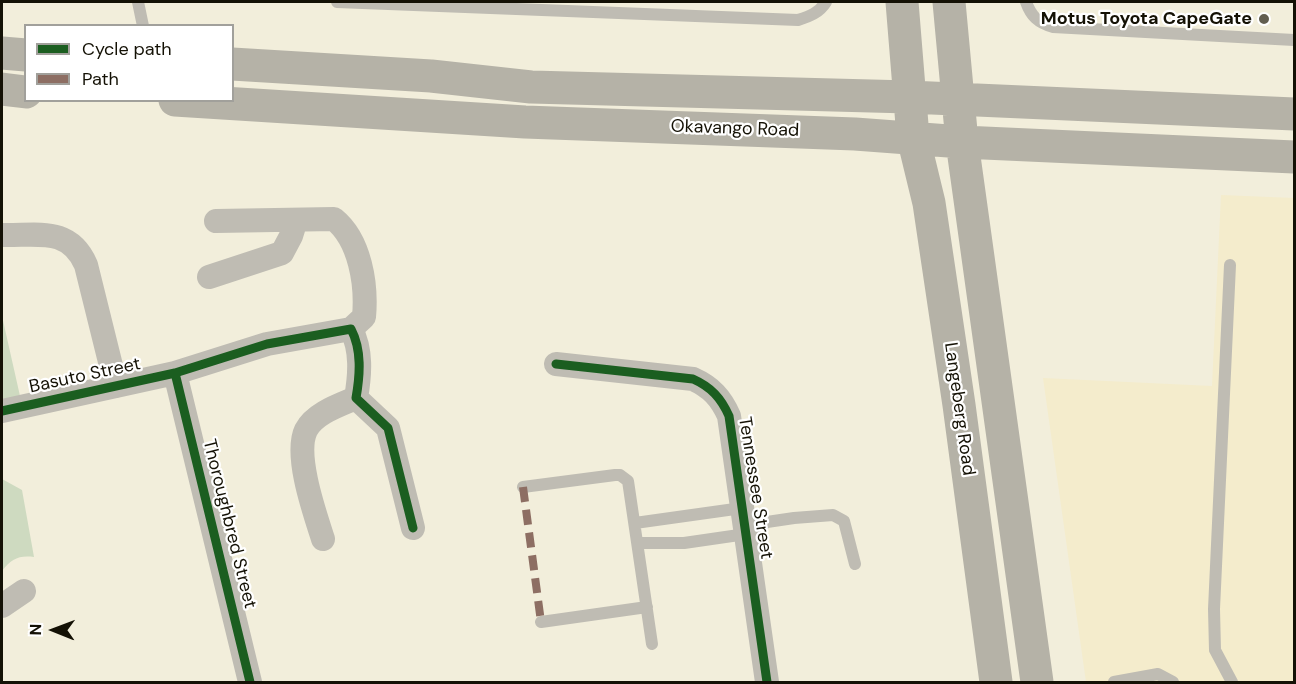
<!DOCTYPE html>
<style>
body{margin:0}
#map{position:relative;width:1296px;height:684px;overflow:hidden;background:#f2eedb;font-family:"DM Sans",sans-serif}
canvas{display:block}
.frame{position:absolute;inset:0;border:3px solid #141105;pointer-events:none}
.legend{position:absolute;left:24px;top:24px;width:210px;height:78px;box-sizing:border-box;background:#fff;border:2px solid #a1a09b;margin:0;padding:8px 10px;list-style:none;font-size:18px;color:#141105}
.legend li{display:flex;align-items:center;gap:12px;height:30px}
.legend b{width:30px;border:2px solid #a1a09b}
.north{position:absolute;left:24px;top:600px;width:60px;height:60px;-webkit-text-stroke:4px #fff;paint-order:stroke;rotate:271deg;font-size:16px;font-weight:700;line-height:24px;text-align:center;color:#141105}
.north::after{content:'';display:block;margin:auto;width:21px;height:27px;background:#141105;clip-path:polygon(50% 0,100% 100%,50% 72%,0 100%)}
</style>
<div id="map">
<canvas width="1296" height="684"></canvas>
<div class="frame"></div>
<ul class="legend">
<li><b style="height:8px;background:#1b5e20"></b>Cycle path</li>
<li><b style="height:8px;background:#8d6e63"></b>Path</li>
</ul>
<div class="north">N</div>
</div>
<script>
const context = document.querySelector('canvas').getContext('2d');
context.lineJoin = 'round';
function fill(path, color) {
  context.fillStyle = color;
  context.fill(path, 'evenodd');
}
function trace(path, color, width, dash) {
  context.strokeStyle = color;
  context.lineWidth = width;
  context.lineCap = dash ? 'butt' : 'round';
  context.setLineDash(dash || []);
  context.stroke(path);
}
function label(font, color, halo, rows, align = 'center') {
  context.font = font + ' "DM Sans",sans-serif';
  context.lineWidth = 4.5;
  context.setLineDash([]);
  context.textBaseline = 'middle';
  context.strokeStyle = halo;
  context.fillStyle = color;
  for (const [text, x, y, turn = 0] of rows) {
    context.save();
    context.translate(x, y);
    context.rotate((+turn || 0) * Math.PI / 180);
    context.textAlign = isNaN(turn) ? turn : align;
    if (halo) context.strokeText(text, 0, 0);
    context.fillText(text, 0, 0);
    context.restore();
  }
}
fill(new Path2D(`
 M1221,195L1294,198V682H1086L1043,378L1212,386Z`), '#f4eccc');
fill(new Path2D(`
 M2,316L20,396L2,400Z
 M2,475V479L22,490L34,557C19,555 11,559 2,571Z`), '#cedac0');
trace(new Path2D(`
 M138,2L143,26
 M337,2L798,20C810,16 819,13 826,2
 M1026,2C1031,16 1038,23 1053,27L1294,40
 M1230,265L1214,609L1215,650L1232,682
 M523,487L615,475H620L628,481L652,644
 M635,523L742,508
 M638,543H684L746,534L767,522L794,518L833,515L844,521L855,564
 M541,622L647,607
 M1114,682L1158,674L1173,682`), '#bfbcb3', 12);
trace(new Path2D(`
 M216,221L334,219C360,240 367,284 364,317L351,329
 M2,235C37,236 69,226 86,265L116,386
 M209,277L282,253L291,236L296,220
 M556,364L693,379C711,387 721,398 729,416L767,682
 M175,373L250,682
 M2,411L175,373L267,344L351,329C362,350 360,375 356,398L388,428L413,528
 M323,539C315,514 294,455 306,430C315,413 340,405 356,398
 M2,606L24,591`), '#bfbcb3', 24);
trace(new Path2D(`
 M902,2L913,137L929,203L959,405L996,682
 M949,2L962,142L1037,682
 M2,53L26,55
 M232,64L431,76L531,87L909,97L1294,114
 M2,89L26,92
 M175,100L525,122L855,134L962,142L1294,157`), '#b5b2a7', 33);
trace(new Path2D(`
 M523,487L541,622`), '#8d6e63', 8, [15, 8]);
trace(new Path2D(`
 M556,364L693,379C711,387 721,398 729,416L767,682
 M175,373L250,682
 M2,411L175,373L267,344L351,329C362,350 360,375 356,398L388,428L413,528`), '#1b5e20', 9);
for (const [x, y, r, color] of [
 [1264,19,6,"#625e50"]
]) {
  const dot = new Path2D();
  dot.arc(x, y, r, 0, 2 * Math.PI);
  context.fillStyle = color;
  context.fill(dot);
  trace(dot, '#fff', 2);
}
label('bold 18px', '#141105', '#fff', [
 ["Motus Toyota CapeGate",1252,19]
], 'right');
label('18px', '#141105', '#fff', [
 ["Okavango Road",735,129,2],
 ["Basuto Street",85,376,-12],
 ["Langeberg Road",959,409,82],
 ["Tennessee Street",755,488,81],
 ["Thoroughbred Street",229,524,76]
]);
</script>
